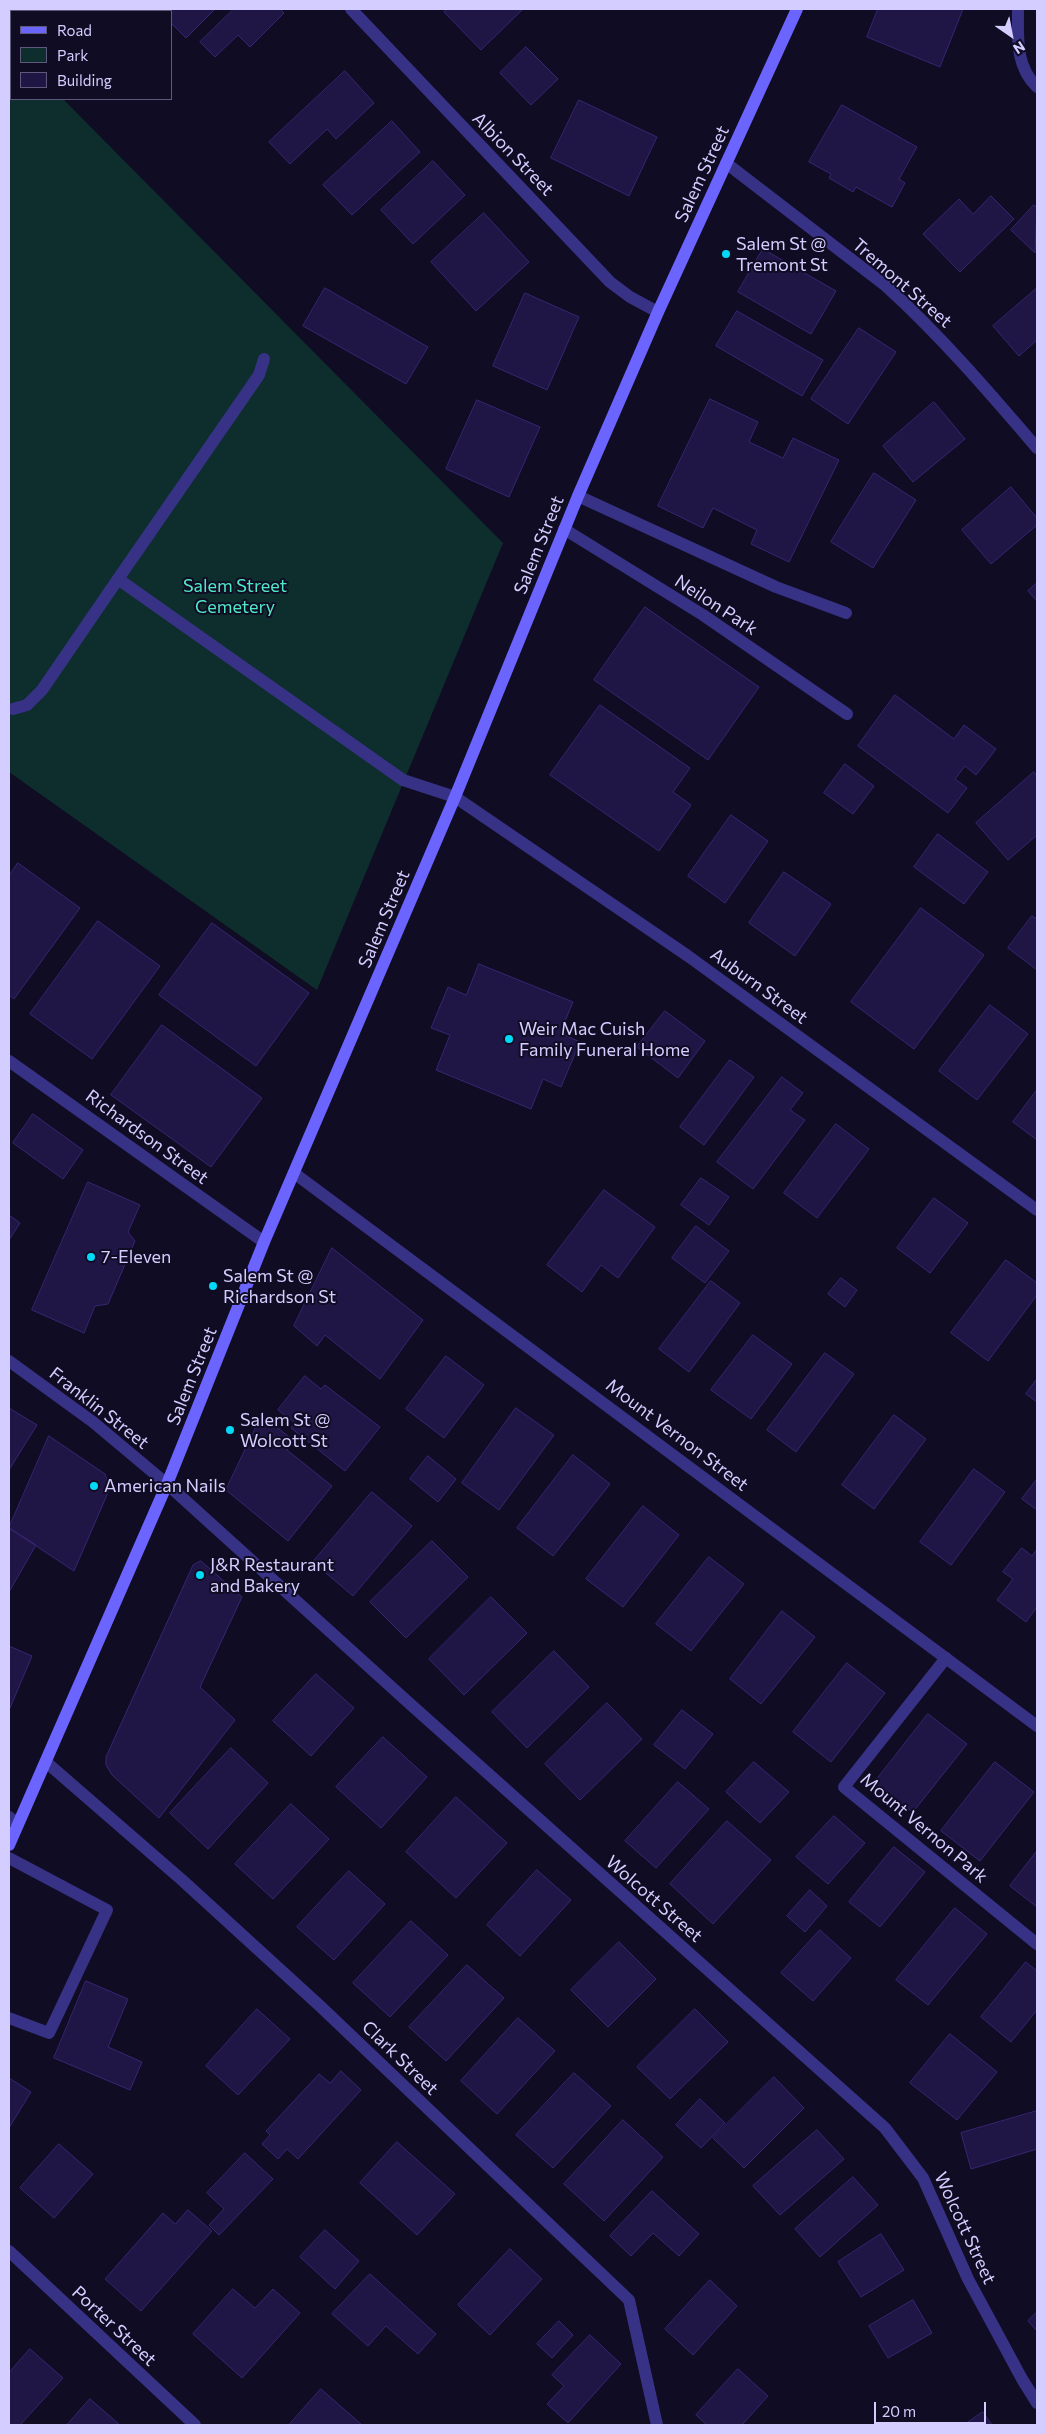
<!DOCTYPE html>
<style>
body{margin:0}
#map{position:relative;width:1046px;height:2434px;overflow:hidden;background:#100c23;font-family:Commissioner,sans-serif}
canvas{display:block}
.frame{position:absolute;inset:0;border:10px solid #d4cdff;pointer-events:none}
.legend{position:absolute;left:10px;top:10px;width:162px;height:90px;box-sizing:border-box;background:#100c23;border:1px solid #5e597b;margin:0;padding:6px 9px;list-style:none;font-size:15px;color:#d4cdff}
.legend li{display:flex;align-items:center;gap:10px;height:25px}
.legend b{width:25px;border:1px solid #5e597b}
.north{position:absolute;left:986px;top:10px;width:50px;height:50px;-webkit-text-stroke:4px #100c23;paint-order:stroke;rotate:147deg;font-size:14px;font-weight:700;line-height:20px;text-align:center;color:#d4cdff}
.north::after{content:'';display:block;margin:auto;width:18px;height:22px;background:#d4cdff;clip-path:polygon(50% 0,100% 100%,50% 72%,0 100%)}
.scale{position:absolute;left:874px;top:2402px;width:112px;height:22px;box-sizing:border-box;border:2px solid #d4cdff;border-top:0;padding-left:6px;font-size:15px;line-height:18px;white-space:nowrap;color:#d4cdff;-webkit-text-stroke:4px #100c23;paint-order:stroke}
</style>
<div id="map">
<canvas width="1046" height="2434"></canvas>
<div class="frame"></div>
<ul class="legend">
<li><b style="height:6px;background:#6b64ff"></b>Road</li>
<li><b style="height:14px;background:#0e2d2d"></b>Park</li>
<li><b style="height:14px;background:#201645"></b>Building</li>
</ul>
<div class="north">N</div>
<div class="scale">20 m</div>
</div>
<script>
const context = document.querySelector('canvas').getContext('2d');
context.lineJoin = 'round';
function fill(path, color) {
  context.fillStyle = color;
  context.fill(path, 'evenodd');
}
function trace(path, color, width, dash) {
  context.strokeStyle = color;
  context.lineWidth = width;
  context.lineCap = dash ? 'butt' : 'round';
  context.setLineDash(dash || []);
  context.stroke(path);
}
function label(font, color, halo, rows, align = 'center') {
  context.font = font + ' Commissioner,sans-serif';
  context.lineWidth = 4;
  context.setLineDash([]);
  context.textBaseline = 'middle';
  context.strokeStyle = halo;
  context.fillStyle = color;
  for (const [text, x, y, turn = 0] of rows) {
    context.save();
    context.translate(x, y);
    context.rotate((+turn || 0) * Math.PI / 180);
    context.textAlign = isNaN(turn) ? turn : align;
    if (halo) context.strokeText(text, 0, 0);
    context.fillText(text, 0, 0);
    context.restore();
  }
}
fill(new Path2D(`
 M9,44L11,47V99H63L503,543L317,990L9,772Z`), '#0e2d2d');
const building = new Path2D(`
 M43,9H79L77,11H45Z
 M176,9H215L186,38L171,23V14Z
 M234,9H280L284,13L250,47L238,35L215,57L200,42Z
 M448,9H523L481,50L444,12Z
 M878,9H963L940,67L867,37Z
 M526,47L558,79L531,105L500,73Z
 M345,71L374,103L336,139L327,129L290,164L269,142Z
 M579,100L657,137L629,196L551,158Z
 M842,105L917,147L899,179L905,183L892,207L856,187L853,192L829,178L831,174L809,162Z
 M392,121L420,152L352,215L323,185Z
 M433,161L465,195L413,244L381,210Z
 M991,196L1014,219L960,272L923,234L959,199L973,214Z
 M1034,205L1037,208L1035,253L1011,230Z
 M484,213L529,262L476,311L431,262Z
 M763,249L836,291L811,334L738,292Z
 M325,288L428,347L406,384L303,326Z
 M1037,288V340L1019,356L993,326Z
 M525,293L579,317L547,390L493,366Z
 M737,311L823,360L802,396L716,346Z
 M859,328L896,352L848,424L811,399Z
 M710,399L758,422L749,442L783,458L793,438L839,460L789,562L751,544L757,530L713,508L703,528L658,506Z
 M477,400L540,427L509,497L446,469Z
 M934,402L965,439L913,482L883,446Z
 M874,473L916,500L873,568L831,542Z
 M1011,487L1037,518V525L991,564L962,530Z
 M1037,583V601L1028,591Z
 M645,607L759,687L708,760L594,680Z
 M895,695L954,739L964,725L996,749L976,775L965,766L955,779L967,788L948,813L858,746Z
 M600,705L690,768L673,792L691,805L659,851L550,775Z
 M845,764L874,786L853,814L824,793Z
 M1034,772L1037,776V835L1008,860L976,823Z
 M731,815L768,841L725,903L688,876Z
 M938,834L988,872L964,904L914,867Z
 M18,863L80,908L14,999L9,995V876Z
 M784,872L831,904L795,956L749,923Z
 M921,908L984,955L914,1049L851,1002Z
 M1032,916L1037,919V970L1008,948Z
 M98,921L160,966L92,1059L30,1014Z
 M212,923L309,993L256,1066L159,995Z
 M479,964L573,1002L560,1033L580,1042L561,1087L543,1079L531,1109L436,1070L450,1035L431,1028L448,987L466,995Z
 M990,1005L1028,1034L977,1100L939,1071Z
 M665,1011L705,1041L678,1078L637,1047Z
 M162,1025L262,1098L211,1167L111,1095Z
 M730,1060L754,1077L704,1145L680,1127Z
 M782,1077L803,1093L790,1110L805,1120L753,1189L717,1162Z
 M1037,1090V1140L1013,1122Z
 M33,1114L83,1150L63,1179L13,1143Z
 M836,1124L869,1149L817,1218L784,1193Z
 M701,1178L729,1197L709,1225L681,1205Z
 M88,1182L140,1205L128,1232L135,1241L108,1304L95,1306L84,1333L32,1310Z
 M604,1190L655,1227L618,1278L601,1265L582,1292L547,1265Z
 M934,1198L968,1223L930,1273L897,1248Z
 M9,1215L20,1223L9,1240Z
 M696,1226L729,1251L705,1283L672,1258Z
 M332,1248L423,1320L380,1379L325,1335L317,1346L294,1326Z
 M1006,1260L1037,1283V1295L988,1361L951,1333Z
 M841,1278L857,1290L845,1307L828,1294Z
 M711,1281L740,1303L689,1372L659,1349Z
 M753,1335L792,1364L751,1419L711,1390Z
 M825,1353L854,1374L796,1452L767,1430Z
 M446,1356L484,1385L444,1438L406,1409Z
 M305,1376L321,1389L325,1385L380,1427L345,1471L291,1428L295,1423L278,1410Z
 M1037,1379V1402L1026,1394Z
 M9,1408L37,1425L9,1470Z
 M516,1408L554,1435L499,1510L462,1483Z
 M262,1415L294,1441L287,1450L332,1486L288,1541L226,1490Z
 M894,1415L926,1439L874,1509L842,1485Z
 M49,1436L105,1474L110,1488L74,1571L9,1528Z
 M573,1455L610,1484L553,1556L517,1528Z
 M428,1456L456,1479L438,1502L410,1479Z
 M974,1469L1005,1492L951,1565L920,1542Z
 M1037,1479V1510L1022,1499Z
 M372,1492L412,1526L353,1596L313,1562Z
 M643,1506L679,1535L623,1607L586,1579Z
 M9,1528L36,1545L9,1592Z
 M432,1541L468,1577L406,1638L370,1602Z
 M1022,1548L1032,1556L1037,1549V1607L1026,1622L997,1600L1013,1579L1003,1572Z
 M709,1557L744,1584L691,1651L656,1624Z
 M201,1561L242,1597L200,1687L235,1720L159,1818L112,1775L106,1765V1757L193,1565Z
 M491,1597L527,1633L464,1695L429,1659Z
 M782,1611L815,1637L761,1704L730,1679Z
 M9,1646L32,1656L10,1708H9Z
 M554,1651L589,1687L527,1748L492,1712Z
 M847,1663L885,1693L831,1762L793,1732Z
 M316,1674L354,1708L311,1756L273,1721Z
 M607,1703L642,1739L580,1800L545,1764Z
 M682,1710L713,1734L685,1769L654,1745Z
 M928,1714L967,1744L913,1812L874,1783Z
 M383,1737L427,1777L381,1828L336,1787Z
 M231,1748L268,1783L208,1849L170,1813Z
 M754,1762L789,1792L760,1823L726,1792Z
 M995,1762L1034,1792L980,1861L941,1831Z
 M678,1782L709,1809L656,1868L625,1841Z
 M456,1797L507,1843L456,1898L406,1852Z
 M291,1804L329,1839L273,1899L235,1864Z
 M834,1816L865,1843L828,1884L796,1857Z
 M727,1821L771,1860L713,1924L670,1884Z
 M894,1847L925,1872L880,1927L849,1902Z
 M1037,1851V1907L1010,1886Z
 M537,1870L571,1900L520,1956L487,1925Z
 M349,1871L385,1904L334,1960L297,1927Z
 M810,1890L827,1906L805,1932L787,1916Z
 M955,1908L987,1934L928,2005L896,1980Z
 M411,1921L448,1955L390,2017L353,1983Z
 M820,1930L851,1958L813,2001L781,1973Z
 M619,1942L656,1979L608,2027L571,1990Z
 M1026,1962L1037,1971V2010L1011,2042L981,2017Z
 M467,1965L504,1998L446,2061L409,2027Z
 M86,1981L128,1999L108,2047L142,2062L130,2090L54,2058Z
 M257,2009L290,2039L238,2095L206,2066Z
 M695,2009L728,2042L670,2099L637,2067Z
 M518,2018L555,2051L497,2114L461,2081Z
 M950,2034L997,2072L957,2120L910,2083Z
 M341,2071L361,2090L298,2159L287,2149L278,2159L262,2144L270,2135L266,2131L319,2074L330,2083Z
 M574,2073L611,2106L553,2168L516,2135Z
 M774,2077L804,2108L744,2168L713,2138Z
 M9,2078L31,2092L9,2128Z
 M700,2099L725,2123L701,2148L676,2125Z
 M1037,2111V2149L971,2169L961,2133Z
 M623,2120L663,2157L604,2221L564,2184Z
 M817,2130L844,2159L780,2215L753,2186Z
 M397,2142L455,2194L417,2235L360,2183Z
 M59,2144L93,2174L54,2218L20,2188Z
 M245,2153L273,2179L219,2235L209,2225L224,2209L207,2193Z
 M853,2177L878,2205L820,2257L795,2229Z
 M652,2191L699,2234L679,2256L653,2233L631,2256L610,2236Z
 M188,2210L212,2231L141,2311L105,2279L163,2213L175,2224Z
 M325,2230L359,2261L335,2289L300,2257Z
 M881,2234L904,2270L861,2297L838,2262Z
 M510,2249L542,2279L490,2335L458,2305Z
 M370,2274L436,2334L418,2354L386,2326L368,2346L332,2314Z
 M710,2280L737,2306L693,2355L665,2329Z
 M233,2289L255,2308L273,2289L300,2313L242,2378L193,2334Z
 M913,2300L932,2333L888,2358L869,2326Z
 M1037,2312V2331L1028,2321Z
 M559,2321L573,2335L552,2358L537,2344Z
 M590,2335L621,2364L568,2423L547,2404L564,2386L552,2375Z
 M30,2349L63,2378L20,2425H9V2373Z
 M738,2369L768,2396L742,2425H707L696,2415Z
 M321,2389L362,2425H289Z
 M90,2399L120,2425H67Z
 M983,2412L992,2425H964Z`);
fill(building, '#201645');
trace(building, '#372673', 1);
trace(new Path2D(`
 M1018,9C1018,37 1015,66 1037,87
 M264,359L259,375L118,579L403,780L455,797
 M578,496L776,587L846,613
 M13,709L27,705L42,690L118,579
 M9,1858L107,1910L49,2033L9,2018`), '#373286', 12);
trace(new Path2D(`
 M351,9L610,282L630,297L658,312
 M726,163L886,286C941,336 989,392 1037,448
 M564,529L703,615L847,714
 M455,797L688,956L1037,1210
 M9,1061L264,1242
 M9,1361L93,1422L167,1484L409,1703L885,2128L923,2178L968,2279L1022,2379L1037,2403
 M946,1658L844,1787L1037,1944
 M46,1762L182,1880L320,2006L629,2300L657,2425
 M9,1817L18,1824
 M9,2251L195,2425`), '#373286', 12);
trace(new Path2D(`
 M294,1173L1037,1726`), '#373286', 12);
trace(new Path2D(`
 M9,1845L167,1484L264,1242L455,797L578,496L658,312L797,9`), '#6b64ff', 12);
for (const [x, y, r, color] of [
 [726,254,5,"#00daf8"],
 [509,1039,5,"#00daf8"],
 [91,1257,5,"#00daf8"],
 [213,1286,5,"#00daf8"],
 [230,1430,5,"#00daf8"],
 [94,1486,5,"#00daf8"],
 [200,1575,5,"#00daf8"]
]) {
  const dot = new Path2D();
  dot.arc(x, y, r, 0, 2 * Math.PI);
  context.fillStyle = color;
  context.fill(dot);
  trace(dot, '#100c23', 2);
}
label('18px', '#d4cdff', '#100c23', [
 ["Albion Street",513,154,46],
 ["Salem Street",702,174,-65],
 ["Tremont Street",902,283,41],
 ["Salem Street",539,545,-68],
 ["Neilon Park",716,605,33],
 ["Salem Street",384,919,-67],
 ["Auburn Street",759,986,36],
 ["Richardson Street",147,1137,36],
 ["Salem Street",192,1376,-68],
 ["Franklin Street",99,1408,38],
 ["Mount Vernon Street",677,1435,37],
 ["Mount Vernon Park",924,1828,40],
 ["Wolcott Street",654,1899,41],
 ["Clark Street",400,2058,44],
 ["Wolcott Street",965,2228,65],
 ["Porter Street",114,2326,43]
]);
label('18px', '#d4cdff', '#100c23', [
 ["Salem St @",736,244],
 ["Tremont St",736,265],
 ["Weir Mac Cuish",519,1029],
 ["Family Funeral Home",519,1050],
 ["7-Eleven",101,1257],
 ["Salem St @",223,1276],
 ["Richardson St",223,1297],
 ["Salem St @",240,1420],
 ["Wolcott St",240,1441],
 ["American Nails",104,1486],
 ["J&R Restaurant",210,1565],
 ["and Bakery",210,1586]
], 'left');
label('18px', '#4fe9c6', '#100c23', [
 ["Salem Street",235,586],
 ["Cemetery",235,607]
]);
</script>
